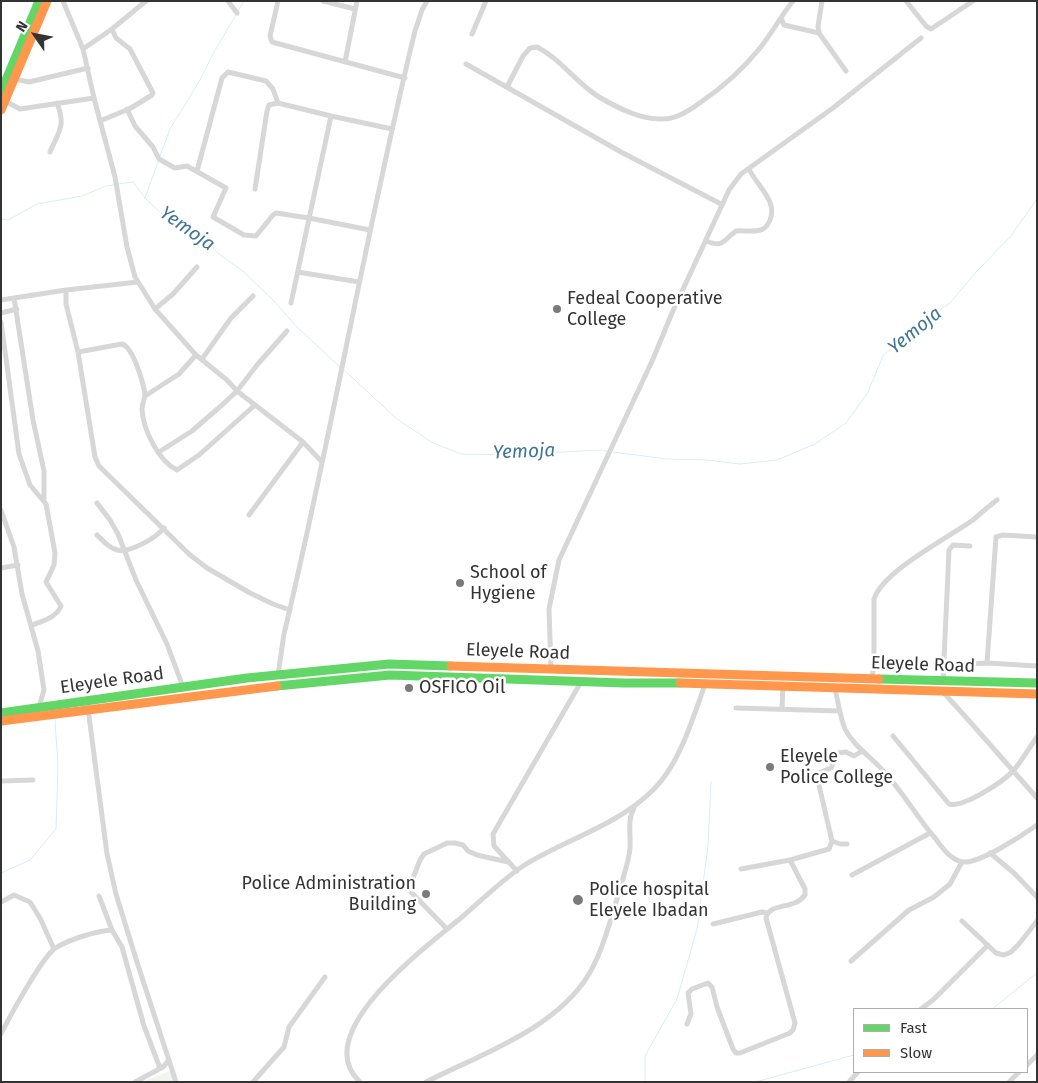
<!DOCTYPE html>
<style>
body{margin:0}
#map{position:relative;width:1038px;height:1083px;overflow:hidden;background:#fff;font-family:"Fira Sans",sans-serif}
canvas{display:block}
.frame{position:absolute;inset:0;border:2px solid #333;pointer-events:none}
.legend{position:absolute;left:853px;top:1008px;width:175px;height:65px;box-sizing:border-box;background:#fff;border:1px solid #adadad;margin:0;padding:6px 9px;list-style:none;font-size:15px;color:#333}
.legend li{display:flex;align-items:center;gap:10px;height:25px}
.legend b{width:25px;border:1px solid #adadad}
.north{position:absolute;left:10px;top:10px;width:50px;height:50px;-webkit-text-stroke:4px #fff;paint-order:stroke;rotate:303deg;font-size:14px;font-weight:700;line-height:20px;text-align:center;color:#333}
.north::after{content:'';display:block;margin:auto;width:18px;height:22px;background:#333;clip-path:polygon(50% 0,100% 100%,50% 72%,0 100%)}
</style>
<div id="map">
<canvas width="1038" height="1083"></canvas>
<div class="frame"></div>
<ul class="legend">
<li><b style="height:6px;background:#63d668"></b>Fast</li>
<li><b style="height:6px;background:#ff974d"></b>Slow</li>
</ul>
<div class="north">N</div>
</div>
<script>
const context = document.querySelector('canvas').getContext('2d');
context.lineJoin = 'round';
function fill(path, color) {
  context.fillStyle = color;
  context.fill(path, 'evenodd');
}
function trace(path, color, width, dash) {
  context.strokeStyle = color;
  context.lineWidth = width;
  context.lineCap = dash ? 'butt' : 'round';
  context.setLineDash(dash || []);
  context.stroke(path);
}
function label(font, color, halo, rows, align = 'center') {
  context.font = font + ' "Fira Sans",sans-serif';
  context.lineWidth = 5;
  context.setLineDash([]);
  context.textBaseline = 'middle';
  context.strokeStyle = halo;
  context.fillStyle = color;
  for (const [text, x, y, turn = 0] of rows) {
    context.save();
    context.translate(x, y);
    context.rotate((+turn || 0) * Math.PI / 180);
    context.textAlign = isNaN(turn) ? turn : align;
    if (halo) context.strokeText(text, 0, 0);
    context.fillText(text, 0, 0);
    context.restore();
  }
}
fill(new Path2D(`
 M172,1070L179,1082H142Z`), '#f1f5ed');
trace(new Path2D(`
 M238,11L244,1
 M160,156L170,129L200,80L214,52L236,15
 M118,184L133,182L145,198L168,220L204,238L219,254L244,272L273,300L297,327L341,368
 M145,198L158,162
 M1,219L8,220L37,204L82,196L106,186L114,185
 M344,370L397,419L433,443L462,454L510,455L600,450L609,452
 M613,452L667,459L707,460L740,464L777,460L815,444L846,423L868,392L883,356L913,329L950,303L976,272L1010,237L1037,199
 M1,873L30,860L56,829L58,765L55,720
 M992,1009L1037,973
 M645,1082V1056L677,999L697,929L708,846L711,782
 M750,1082L759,1081L854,1055`), '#ddebf3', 1);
trace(new Path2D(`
 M63,1L83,49L94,98L115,177L127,247L135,277L155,309L196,355L227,380L237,391L303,442L322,462
 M228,1L237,13
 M278,1L270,36L272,42L405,78
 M323,1L355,9
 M822,1L818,26L819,33L846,71
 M906,1L926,26L931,29L973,1
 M781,18L784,25L819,33
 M472,34L486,1
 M83,49L112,29L146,1
 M345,62L357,1
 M466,64L621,152L721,204
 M14,79L29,82L88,68
 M507,87L523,56L530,48L537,47C561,59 576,83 599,97C618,108 641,120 663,119C677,119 690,110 701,102C723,87 743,69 760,48C772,33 781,16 793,1
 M5,101L20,109L94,98
 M127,109L135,126L153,147L159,159L175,168L187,166L226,188L213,217L244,235L256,236L273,215L276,213L309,218L370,230
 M100,121L131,108L152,95L153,93L130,49L116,38L112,29
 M50,152C59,131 66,126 57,103
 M197,171L222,78L228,72L266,81L273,89L278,103
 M255,189L267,111L269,105L278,103L331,116L392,129
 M706,241C724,248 722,241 736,231C744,230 756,233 763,229C767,227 768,224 770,220C778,201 757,186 749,169
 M298,272L359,282
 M66,290V304L78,352L95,457L99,466L189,554L207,568L250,593L273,604L290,610
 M14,298L33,420L44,471V500
 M1,300L66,290L138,282
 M291,303L331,116
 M155,309L173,294L197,267
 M1,313L17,309
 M1,322L19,454L30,485L46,504L55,553L54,565L46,582L61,606C57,617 43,621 32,625
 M78,352L122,344C133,347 143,382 145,394C145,399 142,404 142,409C143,429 158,461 177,470L199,455L255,405
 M202,359L231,318L253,296
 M145,396L179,374L196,355
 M159,452L192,431L222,405L237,391L257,365L287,331
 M97,503L110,520L118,534L136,580L167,644L183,687
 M1,510L14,547L22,594L38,651L44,690L39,707
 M249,515L303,442
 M97,535C103,541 109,548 117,550C130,553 156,538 164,528
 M1,568L18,565
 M987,663L996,537L1003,535L1037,537
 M944,665L987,663L1037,666
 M551,670L549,609L559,560L653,359L672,313L729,190L741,174L833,108L921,38
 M278,675L284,634C332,434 366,231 415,31L422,10L427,1
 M872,679L874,662V599C883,571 949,537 973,520C981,513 989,506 997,500
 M943,681L949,550L953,545L970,546
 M835,689C838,701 840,717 845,729C854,747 874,759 886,774C904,794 917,817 935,838C942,847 950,860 963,862C979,864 1023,835 1037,825
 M943,692L964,715L1037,798
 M87,701L107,854L116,894L136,959L176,1082
 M736,708L840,711
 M782,709L783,687
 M893,736L949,804C964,808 1004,781 1014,770C1022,760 1029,748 1037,737
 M1,781L33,780
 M832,841L840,844H847
 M990,853L1014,873L1037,897
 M741,869L790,860L829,849L832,841L818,781L821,772L831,768L838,753L846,752L854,756L862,751
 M517,871L494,846L493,834L581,682
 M852,875L930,833
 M99,896L112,930L122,947L144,1026L160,1068
 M1,902L14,895L30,902L40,918L54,949
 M962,921L996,953L1004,955L1011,952L1019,944L1037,921
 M713,924L762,912L767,913
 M447,929L411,892L410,886L420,860L424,854L447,843H455L463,845L468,851L477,855L508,862
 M851,961L909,910L934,897L950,884L962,862
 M921,1009L933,1000L988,945
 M687,1024L691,1014L688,993L692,989L708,983L712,987L717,1007L733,1049L736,1053H740L790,1033L793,1030L795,1023L766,918C769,902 795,910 805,895V889L790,860
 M1,1034C10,1016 40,961 54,949C67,940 96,931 112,930
 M1027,1065L1037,1055
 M135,1082L163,1067L169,1060
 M253,1082L284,1047L289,1027L325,977
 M360,1082C307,1033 430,944 462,917C482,900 502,880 523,866C566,839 617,826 653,790C680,764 693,717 706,682
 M426,1082C481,1054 556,1029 589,974C603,951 614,909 622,882C625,871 629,860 630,848C631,835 627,820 634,808
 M849,1082L858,1072
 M1009,1082L1019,1072`), '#d7d7d7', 5);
trace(new Path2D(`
 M1,92L39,1
 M879,679L1037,683
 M277,686L390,675L624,683H680
 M1,713L247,678L389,664L451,666`), '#63d668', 9);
trace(new Path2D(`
 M1,110L47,1
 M451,666L879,679
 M680,683L1037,694
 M1,721L277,686`), '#ff974d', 9);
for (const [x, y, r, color] of [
 [557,309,5,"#7a7a7a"],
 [460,583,5,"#7a7a7a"],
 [409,688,5,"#7a7a7a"],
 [770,767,5,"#7a7a7a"],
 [426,894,5,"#7a7a7a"],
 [578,900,6,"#7a7a7a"]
]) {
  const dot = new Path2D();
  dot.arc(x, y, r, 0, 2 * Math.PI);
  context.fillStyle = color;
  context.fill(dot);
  trace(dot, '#fff', 2);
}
label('18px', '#333', '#fff', [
 ["Fedeal Cooperative",567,299],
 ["College",567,320],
 ["School of",470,573],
 ["Hygiene",470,594],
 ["OSFICO Oil",419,688],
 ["Eleyele",780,757],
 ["Police College",780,778],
 ["Police Administration",416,884,"right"],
 ["Building",416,905,"right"],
 ["Police hospital",589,890],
 ["Eleyele Ibadan",589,911]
], 'left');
label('18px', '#333', '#fff', [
 ["Eleyele Road",518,652,2],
 ["Eleyele Road",923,665,2],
 ["Eleyele Road",112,681,-8]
]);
label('italic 19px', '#3f7597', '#fff', [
 ["Yemoja",187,229,35],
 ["Yemoja",915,331,-39],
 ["Yemoja",524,452,-2]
]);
</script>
